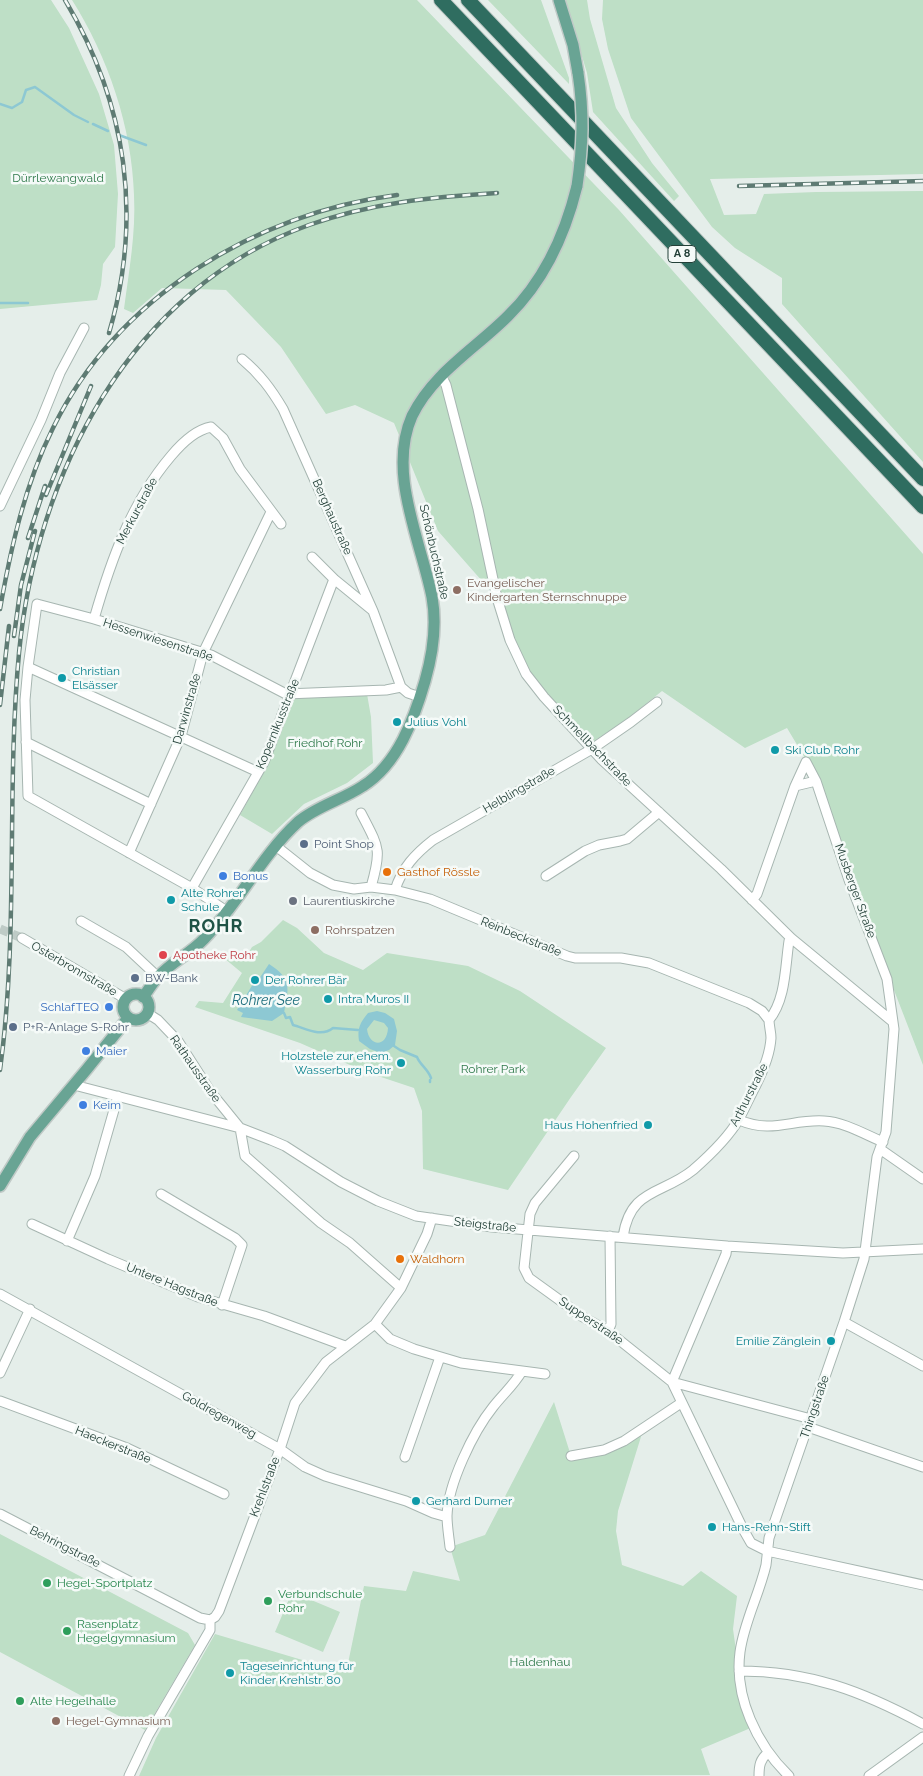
<!DOCTYPE html>
<meta charset="utf-8">
<style>
body{margin:0}
canvas{display:block;background:#e5eeea}
</style>
<canvas width="923" height="1776"></canvas>
<script>
const context = document.querySelector('canvas').getContext('2d');
context.lineJoin = 'round';
function fill(path, color) {
  context.fillStyle = color;
  context.fill(path, 'evenodd');
}
function trace(path, color, width, dash) {
  context.strokeStyle = color;
  context.lineWidth = width;
  context.lineCap = dash ? 'butt' : 'round';
  context.setLineDash(dash || []);
  context.stroke(path);
}
function label(font, color, halo, rows, align = 'center') {
  context.font = font + ' Raleway,sans-serif';
  context.lineWidth = 5;
  context.setLineDash([]);
  context.textBaseline = 'middle';
  context.strokeStyle = halo;
  context.fillStyle = color;
  for (const [text, x, y, turn = 0] of rows) {
    context.save();
    context.translate(x, y);
    context.rotate((+turn || 0) * Math.PI / 180);
    context.textAlign = isNaN(turn) ? turn : align;
    if (halo) context.strokeText(text, 0, 0);
    context.fillText(text, 0, 0);
    context.restore();
  }
}
fill(new Path2D(`
 M0,0H51L69,28L99,94L114,145L118,194L115,247L103,264L101,285L97,300L0,309Z
 M72,0H417L619,210L923,554V1065L892,985L817,778L787,728L745,748L662,691L627,719L594,741L592,749L526,674L497,598L438,531L394,423L355,405L326,414L281,347L226,290L162,288L133,313L124,309C129,271 136,233 134,195C132,127 108,57 72,0Z
 M488,0H541L569,78V84Z
 M565,0H587L590,19L616,108L652,163L679,196L674,201L593,112L587,73Z
 M603,0H923V174L710,179L724,215L756,214L764,194L816,192L923,191V462L782,304V278L735,248L712,227L631,118L608,49L602,19Z
 M367,694L371,717L373,763L347,783L304,804L272,834L240,815L268,764L295,698Z
 M283,920L297,928L324,953L363,970L387,953L468,966L520,991L606,1048L571,1097L508,1190L423,1169L422,1111L414,1088L366,1072L300,1043L195,1007L199,1001L223,1003L242,973L224,958L232,950L244,960L252,947L261,942Z
 M554,1402L571,1456L604,1450L644,1427L618,1511L616,1531L622,1565L683,1586L701,1571L737,1596L733,1629L742,1694L753,1727L701,1749L710,1775L139,1776L156,1738L215,1634L346,1673L364,1586L406,1591L413,1571L460,1581L450,1547L485,1535Z
 M0,1534L188,1633L195,1645L145,1730L0,1652Z
 M292,1592L340,1612L323,1652L275,1632Z`), '#bedfc6');
fill(new Path2D(`
 M269,964C292,979 289,987 284,1013L272,1021L241,1017L243,1013L237,1010L253,984L255,985Z
 M377,1011L385,1013L394,1019L397,1031L395,1045L389,1050L381,1053L370,1049L359,1041C357,1028 360,1023 368,1013ZM374,1020L384,1023L388,1028C387,1048 369,1047 367,1029Z`), '#8dc8d3');
trace(new Path2D(`
 M0,104L12,108L22,102L26,90L35,87L74,115L88,122
 M93,124L108,131
 M119,135L146,145
 M0,303H28
 M284,1013L286,1018L290,1017L293,1025C305,1028 321,1038 333,1028L358,1030
 M394,1046L400,1050L417,1057C420,1065 428,1069 431,1078
 M430,1082V1080`), '#8dc8d3', 2.5);
trace(new Path2D(`
 M0,929L22,938`), '#becbc6', 9, [9, 4.5]);
const minor = new Path2D(`
 M242,359C260,374 271,389 283,409L373,611L401,687
 M441,375L446,385L478,509L497,598L510,640L526,674L544,697L602,760L721,869L791,938L893,1022
 M0,506L41,420L60,373L84,328
 M312,557L334,579L372,610
 M94,619C111,560 131,503 171,456C181,444 195,430 211,427L223,438L240,469L281,524
 M28,667L258,772
 M401,687L408,693L420,697
 M26,742L151,804
 M795,786L816,781
 M361,813C379,848 382,849 371,887
 M276,846L310,873L333,885L354,889L371,887L395,890L430,899L567,956L575,958H621L649,963L749,1003L762,1011L769,1020
 M129,853L181,736L203,653L271,512
 M546,876L585,851L599,845L620,841L627,839L659,812
 M192,888L264,762L334,579
 M395,890C402,868 415,854 433,840L592,749L631,722L657,702
 M752,900L757,894L795,786L806,762
 M228,912L192,888L28,796L25,700L28,667L37,604L94,619L211,655L286,694L386,690L401,687
 M81,921L126,947L158,977
 M22,938L126,999
 M147,1013L158,1020L178,1041L210,1091L240,1128L245,1156L321,1223L350,1243L401,1288
 M74,1085L240,1128L271,1140L285,1146L341,1182L378,1201L416,1216L492,1227L727,1246L843,1253L923,1249
 M739,1120C773,1134 791,1119 824,1121C844,1122 864,1134 883,1142
 M880,1149L923,1179
 M574,1156L535,1203L530,1214L524,1268L529,1278L583,1317L608,1331L672,1382L743,1529L751,1543L767,1551L923,1585
 M161,1194L235,1238L242,1245L222,1305
 M32,1224L108,1259L198,1297L264,1316L345,1346
 M623,1237C630,1188 662,1195 693,1170C709,1156 728,1138 739,1119C745,1108 750,1096 756,1085C763,1071 770,1055 771,1038C771,1032 769,1026 769,1020C786,999 785,967 789,941L791,938
 M67,1241L95,1176L118,1096
 M727,1246L726,1254L672,1382L811,1419
 M0,1294L280,1449L305,1467L325,1476L406,1501L433,1513L447,1517
 M844,1322L923,1366
 M375,1324L390,1339L414,1349L461,1363L545,1374
 M608,1331L611,1324L610,1236
 M0,1373L30,1309
 M0,1401L127,1448L224,1494
 M808,1427L923,1467
 M571,1456L604,1450L624,1441L681,1403
 M405,1457L440,1357
 M0,1514L200,1618L210,1620
 M450,1547C449,1537 447,1526 447,1516C448,1484 473,1432 493,1407C503,1394 514,1385 522,1371
 M210,1620L215,1617L219,1611L280,1449L295,1403L326,1362L375,1324L401,1288L427,1234L432,1218
 M739,1671C809,1671 862,1691 923,1724
 M129,1776L148,1736L210,1630V1620
 M759,1776C759,1766 760,1759 768,1753
 M789,1776C757,1745 734,1697 740,1652C744,1622 759,1595 766,1565C767,1556 768,1547 769,1538L844,1322L864,1259L877,1157L886,1132L894,1029L887,979L849,880L816,781L806,762
 M869,1776L923,1737`);
const major = new Path2D(`
 M559,0L573,45L578,73
 M123 1007a13 13 0 1 1 26 0a13 13 0 1 1-26 0Z
 M143,997C148,991 152,983 158,977C171,962 190,954 204,939C239,903 261,856 298,822C317,806 342,800 363,786C398,764 414,719 425,681C433,653 437,625 432,597C421,541 387,473 412,416C433,373 475,349 508,316C545,280 565,235 577,186
 M0,1186L30,1137L87,1069L128,1018`);
const highway = new Path2D(`
 M441,0L923,507
 M468,0L923,479`);
trace(minor, '#a7b6b1', 11);
trace(major, '#c1cac7', 14);
trace(highway, '#c1cac7', 16);
trace(minor, '#fff', 9);
trace(major, '#69a494', 11);
trace(highway, '#2f6d60', 14);
const rail = new Path2D(`
 M65,0C127,104 143,217 109,333
 M739,186L923,181
 M46,495L91,386
 M28,538L45,486
 M0,609C11,547 25,484 53,428C117,297 256,213 397,195
 M14,636L21,585L35,531
 M0,705L9,626
 M0,1070C19,932 6,792 19,653C36,474 130,289 309,225C371,203 431,197 497,193`);
trace(rail, '#5e7b73', 4.5);
trace(rail, '#f5faf8', 2.5, [8]);
const majorBridge = new Path2D(`
 M577,186C583,145 584,113 578,73`);
trace(majorBridge, '#c1cac7', 14, []);
trace(majorBridge, '#69a494', 11);
for (const [x, y, r, color] of [
 [457,590,5,"#8d6e63"],
 [62,678,5,"#0f9aa8"],
 [397,722,5,"#0f9aa8"],
 [775,750,5,"#0f9aa8"],
 [304,844,5,"#5c6f8a"],
 [387,872,5,"#e8710a"],
 [223,876,5,"#3f7fe0"],
 [171,900,5,"#0f9aa8"],
 [293,901,5,"#6b7280"],
 [315,930,5,"#8d6e63"],
 [163,955,5,"#e0444e"],
 [135,978,5,"#5c6f8a"],
 [255,980,5,"#0f9aa8"],
 [328,999,5,"#0f9aa8"],
 [109,1007,5,"#3f7fe0"],
 [13,1027,5,"#5c6f8a"],
 [86,1051,5,"#3f7fe0"],
 [401,1063,5,"#0f9aa8"],
 [83,1105,5,"#3f7fe0"],
 [648,1125,5,"#0f9aa8"],
 [400,1259,5,"#e8710a"],
 [831,1341,5,"#0f9aa8"],
 [416,1501,5,"#0f9aa8"],
 [712,1527,5,"#0f9aa8"],
 [47,1583,5,"#2e9e5b"],
 [268,1601,5,"#2e9e5b"],
 [67,1631,5,"#2e9e5b"],
 [230,1673,5,"#0f9aa8"],
 [20,1701,5,"#2e9e5b"],
 [56,1721,5,"#8d6e63"]
]) {
  const dot = new Path2D();
  dot.arc(x, y, r, 0, 2 * Math.PI);
  context.fillStyle = color;
  context.fill(dot);
  trace(dot, '#f5faf8', 2);
}
for (const [x, y, w] of [
 [682,254,28]
]) {
  const box = new Path2D();
  box.roundRect(x - w / 2, y - 8.5, w, 17, 4);
  context.fillStyle = '#f5faf8';
  context.fill(box);
  trace(box, '#234038', 1);
}
label('bold 11px', '#234038', null, [
 ["A 8",682,254]
]);
label('12px', '#2d7849', '#f5faf8', [
 ["Dürrlewangwald",58,178],
 ["Friedhof Rohr",325,743],
 ["Rohrer Park",493,1069],
 ["Haldenhau",540,1662]
]);
label('12px', '#234038', '#f5faf8', [
 ["Merkurstraße",137,511,-62],
 ["Berghaustraße",332,517,66],
 ["Schönbuchstraße",434,552,77],
 ["Hessenwiesenstraße",158,640,18],
 ["Darwinstraße",187,709,-74],
 ["Kopernikusstraße",278,724,-68],
 ["Schmellbachstraße",592,746,46],
 ["Helblingstraße",519,790,-30],
 ["Musberger Straße",855,891,70],
 ["Reinbeckstraße",521,937,22],
 ["Osterbronnstraße",74,969,30],
 ["Rathausstraße",195,1069,55],
 ["Arthurstraße",749,1095,-63],
 ["Steigstraße",485,1225,6],
 ["Untere Hagstraße",172,1285,22],
 ["Supperstraße",591,1321,34],
 ["Thingstraße",815,1407,-71],
 ["Goldregenweg",219,1415,29],
 ["Haeckerstraße",113,1445,22],
 ["Krehlstraße",265,1487,-69],
 ["Behringstraße",65,1547,27]
]);
label('12px', '#785e54', '#f5faf8', [
 ["Evangelischer",467,583],
 ["Kindergarten Sternschnuppe",467,597],
 ["Rohrspatzen",325,930],
 ["Hegel-Gymnasium",66,1721]
], 'left');
label('12px', '#0d838f', '#f5faf8', [
 ["Christian",72,671],
 ["Elsässer",72,685],
 ["Julius Vohl",407,722],
 ["Ski Club Rohr",785,750],
 ["Alte Rohrer",181,893],
 ["Schule",181,907],
 ["Der Rohrer Bär",265,980],
 ["Intra Muros II",338,999],
 ["Holzstele zur ehem.",391,1056,"right"],
 ["Wasserburg Rohr",391,1070,"right"],
 ["Haus Hohenfried",638,1125,"right"],
 ["Emilie Zänglein",821,1341,"right"],
 ["Gerhard Durner",426,1501],
 ["Hans-Rehn-Stift",722,1527],
 ["Tageseinrichtung für",240,1666],
 ["Kinder Krehlstr. 80",240,1680]
], 'left');
label('12px', '#4e5e75', '#f5faf8', [
 ["Point Shop",314,844],
 ["BW-Bank",145,978],
 ["P+R-Anlage S-Rohr",23,1027]
], 'left');
label('12px', '#c56008', '#f5faf8', [
 ["Gasthof Rössle",397,872],
 ["Waldhorn",410,1259]
], 'left');
label('12px', '#366cbe', '#f5faf8', [
 ["Bonus",233,876],
 ["SchlafTEQ",99,1007,"right"],
 ["Maier",96,1051],
 ["Keim",93,1105]
], 'left');
label('12px', '#5b616d', '#f5faf8', [
 ["Laurentiuskirche",303,901]
], 'left');
label('12px', '#be3a42', '#f5faf8', [
 ["Apotheke Rohr",173,955]
], 'left');
label('12px', '#27864d', '#f5faf8', [
 ["Hegel-Sportplatz",57,1583],
 ["Verbundschule",278,1594],
 ["Rohr",278,1608],
 ["Rasenplatz",77,1624],
 ["Hegelgymnasium",77,1638],
 ["Alte Hegelhalle",30,1701]
], 'left');
label('italic 14px', '#1c6d7d', '#f5faf8', [
 ["Rohrer See",266,1001]
]);
context.letterSpacing = '1px';
label('bold 18px', '#1f5346', '#f5faf8', [
 ["ROHR",216,927]
]);
context.letterSpacing = '0px';
</script>
